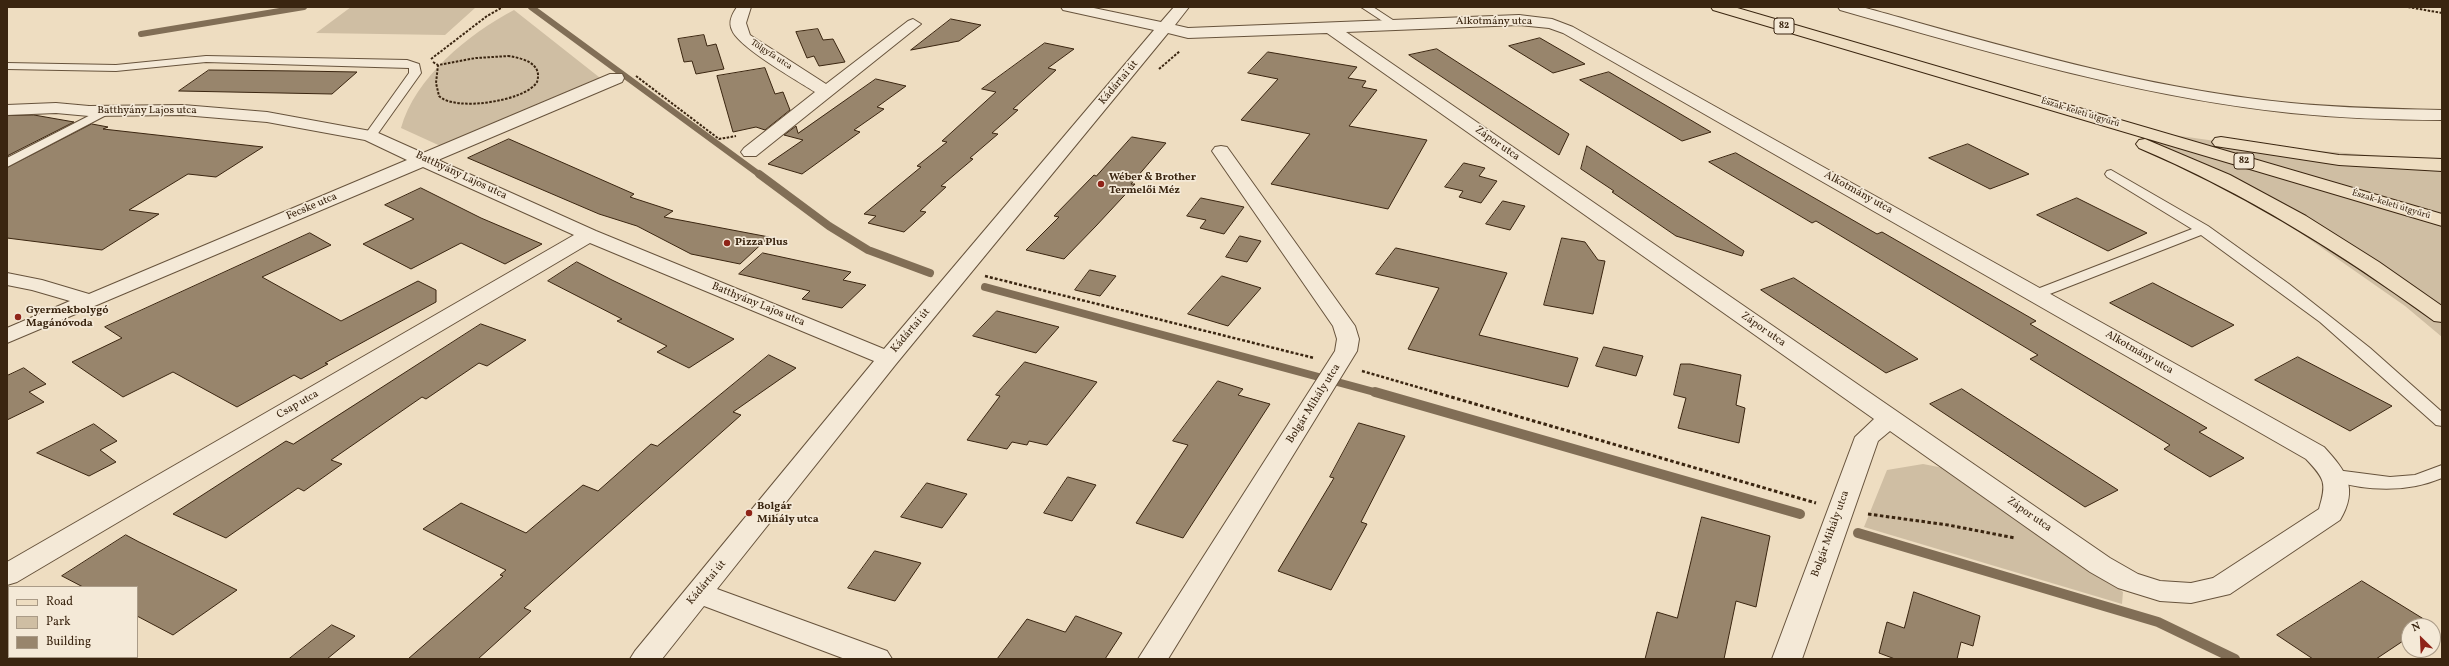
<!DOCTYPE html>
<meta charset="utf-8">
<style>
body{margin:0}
#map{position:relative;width:2449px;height:666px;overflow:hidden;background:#eeddc1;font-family:Vollkorn,serif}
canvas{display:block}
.frame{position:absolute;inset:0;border:8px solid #3a2510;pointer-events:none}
.legend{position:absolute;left:8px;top:586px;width:130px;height:72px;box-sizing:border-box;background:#f4e9d7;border:1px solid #aa9b87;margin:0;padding:5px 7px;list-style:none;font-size:12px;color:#3a2510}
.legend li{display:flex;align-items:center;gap:8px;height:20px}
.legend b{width:20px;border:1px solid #aa9b87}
.north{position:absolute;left:2401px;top:618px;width:40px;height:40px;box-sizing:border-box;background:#f4e9d7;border:1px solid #aa9b87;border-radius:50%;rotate:336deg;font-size:11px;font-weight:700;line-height:16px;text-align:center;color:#3a2510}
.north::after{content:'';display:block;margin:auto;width:14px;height:18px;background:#8f2418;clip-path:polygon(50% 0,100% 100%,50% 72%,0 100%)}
</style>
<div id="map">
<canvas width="2449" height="666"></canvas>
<div class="frame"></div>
<ul class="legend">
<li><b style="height:5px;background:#eeddc1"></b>Road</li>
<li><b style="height:11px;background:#cfbea3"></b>Park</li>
<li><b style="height:11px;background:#98856c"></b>Building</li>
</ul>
<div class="north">N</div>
</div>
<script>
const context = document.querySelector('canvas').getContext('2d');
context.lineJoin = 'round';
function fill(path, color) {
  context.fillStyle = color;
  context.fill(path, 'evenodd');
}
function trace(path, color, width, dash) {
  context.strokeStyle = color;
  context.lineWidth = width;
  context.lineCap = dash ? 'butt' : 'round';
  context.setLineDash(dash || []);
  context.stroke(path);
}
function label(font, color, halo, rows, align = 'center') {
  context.font = font + ' Vollkorn,serif';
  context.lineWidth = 3.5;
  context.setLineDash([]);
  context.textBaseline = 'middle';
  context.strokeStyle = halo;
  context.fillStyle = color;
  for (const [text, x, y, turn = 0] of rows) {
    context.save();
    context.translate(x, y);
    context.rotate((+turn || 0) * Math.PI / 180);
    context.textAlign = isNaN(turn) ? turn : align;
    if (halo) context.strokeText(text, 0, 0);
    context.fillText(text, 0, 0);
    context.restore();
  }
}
fill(new Path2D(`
 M351,7H362L475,8L445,35L316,33Z
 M514,10L604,81L447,149L401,128C415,78 468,34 514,10Z
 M2125,128L2236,144L2442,161V337L2405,306L2249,197Z
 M1923,464L1949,469L2123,592L2122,604L1864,527L1887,470Z`), '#cfbea3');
trace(new Path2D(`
 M531,7L760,175
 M141,34L304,7`), '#816e56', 6);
trace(new Path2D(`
 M759,174L829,226L868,250L930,273
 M985,287L1378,393`), '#816e56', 8);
trace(new Path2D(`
 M1375,392L1800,514
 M1858,533L2158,622L2235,659`), '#816e56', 10);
const building = new Path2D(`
 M951,19L981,25L959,41L911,50Z
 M818,29L823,40L833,39L845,62L819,66L814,56L807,58L796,32Z
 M704,35L707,46L716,44L724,69L696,74L692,61L684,62L678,39Z
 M1540,38L1585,64L1553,73L1509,46Z
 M1045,43L1074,49L1048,68L1056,70L1013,109L1018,110L992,133L998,134L970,158L973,159L941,186L946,187L920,211L926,212L904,232L868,223L876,216L864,214L921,167L917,166L947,142L942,141L996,92L982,89Z
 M1437,49L1569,134L1559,155L1409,55Z
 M1268,52L1357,67L1348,78L1366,81L1362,87L1377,90L1349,126L1427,140L1388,209L1271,184L1310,134L1241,120L1278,79L1248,73Z
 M765,68L775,94L783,92L790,110L765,130L756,127L733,132L717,76Z
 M209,70L299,71L357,72L332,94L179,91Z
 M1609,72L1672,109L1711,132L1682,141L1580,80Z
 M876,79L906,86L877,107L884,109L854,130L860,132L802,174L768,164L803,140L784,135L796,126L798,133Z
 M34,115L74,122L7,156V116Z
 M92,124L108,127L103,129L263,147L216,177L188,174L129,210L159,214L102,250L7,238V168Z
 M1132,137L1166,143L1131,184H1135L1096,226L1064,259L1026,250L1059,217L1054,216L1094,175L1096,176Z
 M509,139L634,194L630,197L673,211L664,217L769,237L740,264L691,254L637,226L599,214L468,158Z
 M1968,144L2029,174L1990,189L1929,158Z
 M1587,146L1744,251L1742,256L1676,236L1612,192L1614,191L1581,169Z
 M1736,153L1877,234L1882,232L2036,321L2030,324L2207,428L2199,432L2244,458L2210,477L2164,449L2170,445L2030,359L2038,355L1816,221L1812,223L1709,162Z
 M1464,163L1485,168L1479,176L1497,181L1481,203L1459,197L1463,191L1445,187Z
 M421,188L481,218L542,244L505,264L461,243L411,269L363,244L414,219L385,205Z
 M1201,198L1244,207L1224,234L1200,228L1206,220L1187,216Z
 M2077,198L2147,233L2108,251L2037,215Z
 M1503,201L1525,206L1510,230L1486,224Z
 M310,233L331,245L262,277L341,321L418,281L436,290V302L325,363L328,364L301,379L294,375L237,407L173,372L123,397L72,362L122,338L105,327Z
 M1240,236L1261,241L1247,262L1226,257Z
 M1562,238L1585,242L1598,260L1605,261L1593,314L1544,305Z
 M1396,248L1507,273L1479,335L1578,358L1568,387L1408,349L1439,288L1376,274Z
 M763,253L851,272L843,280L866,285L842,308L802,299L810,291L739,274Z
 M577,262L612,280L734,339L689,368L657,352L667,346L617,321L622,319L548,281Z
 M1090,270L1116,276L1100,296L1075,290Z
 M1222,276L1261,288L1228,326L1188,314Z
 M1794,278L1918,359L1886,373L1761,290Z
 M2153,283L2234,325L2192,347L2110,303Z
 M997,311L1059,327L1036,353L973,336Z
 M481,324L526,340L487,366L479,363L426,399L422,397L331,460L342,464L304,491L298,488L226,538L173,514L286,441L293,444Z
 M1604,347L1643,356L1636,376L1596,366Z
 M769,355L796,368L733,412L741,415L524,608L531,611L478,659H408L503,576L500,575L506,570L423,529L461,503L526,533L583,485L598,491L651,444L657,446Z
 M2298,357L2392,406L2350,431L2255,380Z
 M1025,362L1097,382L1047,445L1029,441L1027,445L1012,442L1007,449L967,440L1000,396L996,395Z
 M1681,364H1690L1741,375L1736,405L1745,408L1739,443L1678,428L1686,398L1674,395Z
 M24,368L46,384L29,392L44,402L7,420V376Z
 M1218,381L1243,389L1238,395L1270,404L1183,538L1136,523L1188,445L1173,441Z
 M1962,389L2118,490L2085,507L1930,404Z
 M1359,423L1405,436L1361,522L1367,524L1331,590L1278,571L1334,478L1330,477Z
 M94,424L117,441L100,450L116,462L89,476L37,453Z
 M1068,477L1096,485L1072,521L1044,513Z
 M927,483L967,494L942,528L901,517Z
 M1702,517L1770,536L1756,607L1736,601L1724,659H1645L1657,612L1677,618Z
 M126,535L139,542L237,590L173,635L137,616V587H83L62,576Z
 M875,551L921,563L895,601L848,588Z
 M2362,581L2435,626H2409V637L2376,659H2313L2277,635Z
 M1914,592L1980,616L1973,646L1961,642L1957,659H1895L1879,653L1887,622L1904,628Z
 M1076,616L1122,633L1105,659H997L1027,619L1065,632Z
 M332,625L355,636L327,659H289Z`);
fill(building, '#98856c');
trace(building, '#3a2510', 1);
const lane = new Path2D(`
 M1361,7H1373L1399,24L1398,26H1390Z
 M206,56L407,60L419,64L421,73L374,139L370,140L364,136L409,73V68L206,62L116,71L7,69V63L116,65Z
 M108,106L112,108L114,110L112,112L7,167V158Z
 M2111,170L2208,226L2289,284L2370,348L2442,412V426L2436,425L2320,322L2201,235L2042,297H2032L2030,294L2032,291L2192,229L2107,177L2105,174L2107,171Z
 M2442,465V478C2406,493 2367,491 2330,480L2327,476L2330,472L2336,470L2390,477L2415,475Z`);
const street = new Path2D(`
 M737,7H751L746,23L750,35L826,84L908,21L913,19L921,24L756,156H744L741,152L744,148L815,92C798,81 738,47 732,30C728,22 732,14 737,7Z
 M1061,7H1089L1161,22L1174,7H1189L1175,25L1188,28L1519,15L1552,19L1573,27L2324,447C2346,471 2359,488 2340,520L2230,594L2191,603L2160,601L2118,588L2090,572L1890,431L1878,441L1802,659H1772L1855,437L1874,419L1327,33L1188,38L1168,33L896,364L717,589L887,651L892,659H845L704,606L662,659H630L635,651L874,361L590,243L17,582L7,585V562L574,235L423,167L7,343V328L70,301L32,290L7,285V273L42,280L89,294L407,160L365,140L267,122L183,115L89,116L56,113L7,115V105L56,103L89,106L183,105L267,112L376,132L423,153L610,74H622L624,78L622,82L438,160L596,231L884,349L1154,30L1063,10ZM1519,25L1549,28L1563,33L2306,459C2325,479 2327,483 2319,509L2213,578L2191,583L2160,581L2138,574L2110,558L1346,32Z
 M1838,7H1862C2003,46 2145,89 2291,103C2342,108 2392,109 2442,110V120C2391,120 2341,118 2291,113C2138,97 1988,52 1840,10Z
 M1221,146L1227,147L1355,326L1359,339L1357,351L1168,659H1138L1335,351L1337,339L1333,326L1212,151L1215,147Z`);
const primary = new Path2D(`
 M1711,7H1734L2442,214V226L1713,10Z
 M2221,137L2339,155L2442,159V171L2339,165L2215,146L2212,142L2215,138Z
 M2145,139L2230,175L2306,216L2379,262L2442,306V322L2434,321C2341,253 2245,193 2139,148L2136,144L2139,140Z`);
trace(lane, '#67533c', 2);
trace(street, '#67533c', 2);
trace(primary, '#3a2510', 2);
trace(new Path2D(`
 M2408,7L2442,13
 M508,56C522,58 543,63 537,82C526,101 455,112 439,96L436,83L438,65L476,58Z
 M431,59L487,16L503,7
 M433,62L438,65
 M1159,69L1180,51
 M636,76L719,139L736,136`), '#3a2510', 2, [2.5, 1.5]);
trace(new Path2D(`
 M985,276L1314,358
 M1362,371L1438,393`), '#3a2510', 2.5, [3, 2]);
trace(new Path2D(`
 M1434,392L1816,503
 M1868,514L1948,525L2015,538`), '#3a2510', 3, [3.5, 2.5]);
fill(lane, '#f4e9d7');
fill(street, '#f4e9d7');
fill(primary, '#eeddc1');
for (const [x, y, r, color] of [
 [1101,184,4,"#8f2418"],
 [727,243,4,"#8f2418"],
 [18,317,4,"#8f2418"],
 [749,513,4,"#8f2418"]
]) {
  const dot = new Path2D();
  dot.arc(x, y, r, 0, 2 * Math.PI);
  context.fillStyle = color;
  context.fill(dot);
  trace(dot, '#f4e9d7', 1.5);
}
label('9px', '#3a2510', '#f4e9d7', [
 ["Tölgyfa utca",771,55,33],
 ["Észak-keleti útgyűrű",2080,113,17],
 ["Észak-keleti útgyűrű",2391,205,17]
]);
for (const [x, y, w] of [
 [1784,26,20],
 [2244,161,20]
]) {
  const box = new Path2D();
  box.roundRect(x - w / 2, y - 8, w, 16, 3);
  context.fillStyle = '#f4e9d7';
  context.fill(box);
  trace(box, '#3a2510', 1);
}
label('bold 10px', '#3a2510', null, [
 ["82",1784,26],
 ["82",2244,161]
]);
label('11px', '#3a2510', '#f4e9d7', [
 ["Alkotmány utca",1494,22],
 ["Kádártai út",1119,83,-50],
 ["Batthyány Lajos utca",147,111],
 ["Zápor utca",1497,144,35],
 ["Batthyány Lajos utca",461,176,25],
 ["Alkotmány utca",1858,193,29],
 ["Fecske utca",312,207,-23],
 ["Batthyány Lajos utca",758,305,22],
 ["Zápor utca",1763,330,35],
 ["Kádártai út",911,331,-50],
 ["Alkotmány utca",2139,353,30],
 ["Bolgár Mihály utca",1314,404,-58],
 ["Csap utca",298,405,-30],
 ["Zápor utca",2029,515,35],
 ["Bolgár Mihály utca",1831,534,-70],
 ["Kádártai út",707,583,-50]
]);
label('bold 11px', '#3a2510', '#f4e9d7', [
 ["Wéber & Brother",1109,178],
 ["Termelői Méz",1109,191],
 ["Pizza Plus",735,243],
 ["Gyermekbolygó",26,311],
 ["Magánóvoda",26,324],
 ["Bolgár",757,507],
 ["Mihály utca",757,520]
], 'left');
</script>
